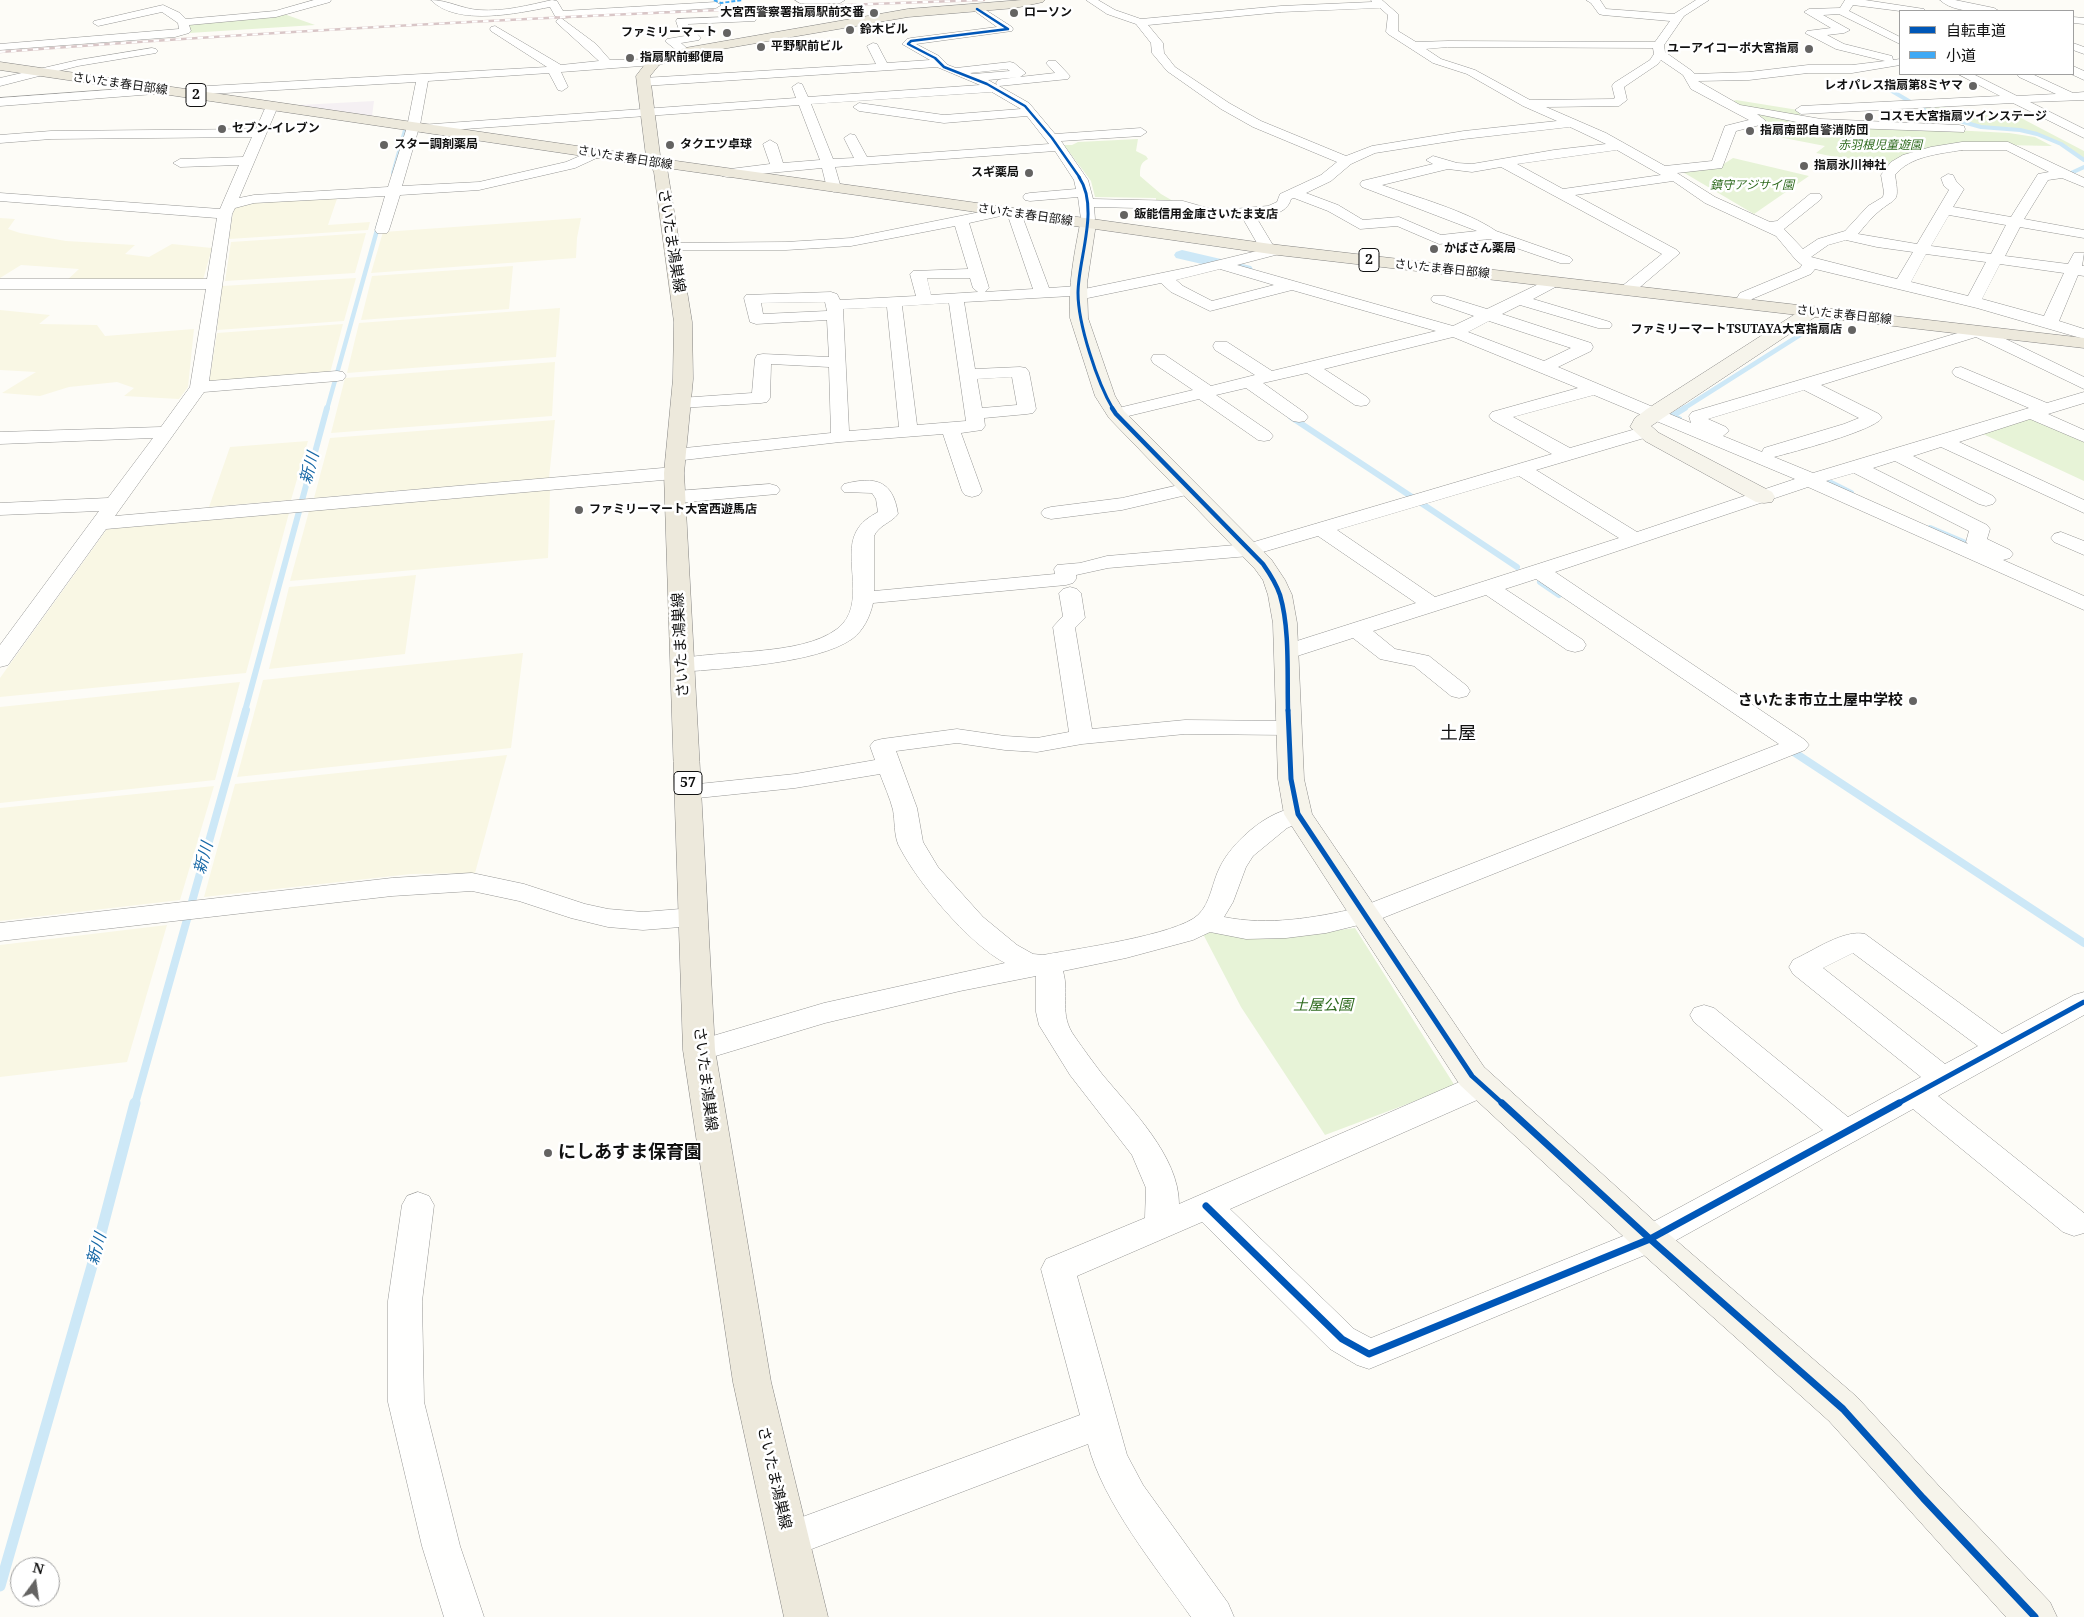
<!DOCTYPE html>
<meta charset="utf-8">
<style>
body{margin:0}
#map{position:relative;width:2084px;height:1617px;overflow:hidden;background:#fdfcf7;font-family:"Noto Serif","Noto Sans JP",serif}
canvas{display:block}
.legend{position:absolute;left:1899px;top:10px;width:175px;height:65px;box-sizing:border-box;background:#fff;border:1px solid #a0a0a0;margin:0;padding:6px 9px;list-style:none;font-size:15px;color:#111}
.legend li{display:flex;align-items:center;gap:10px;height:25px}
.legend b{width:25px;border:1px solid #a0a0a0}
.north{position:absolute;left:10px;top:1557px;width:50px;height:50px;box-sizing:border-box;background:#fff;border:1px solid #a0a0a0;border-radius:50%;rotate:14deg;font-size:14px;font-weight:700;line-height:20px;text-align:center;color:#111}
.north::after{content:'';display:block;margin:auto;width:18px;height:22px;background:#646362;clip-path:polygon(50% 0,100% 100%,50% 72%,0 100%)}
</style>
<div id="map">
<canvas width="2084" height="1617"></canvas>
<ul class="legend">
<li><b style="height:6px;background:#0057b8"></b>自転車道</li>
<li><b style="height:6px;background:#3fa9f5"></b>小道</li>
</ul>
<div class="north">N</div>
</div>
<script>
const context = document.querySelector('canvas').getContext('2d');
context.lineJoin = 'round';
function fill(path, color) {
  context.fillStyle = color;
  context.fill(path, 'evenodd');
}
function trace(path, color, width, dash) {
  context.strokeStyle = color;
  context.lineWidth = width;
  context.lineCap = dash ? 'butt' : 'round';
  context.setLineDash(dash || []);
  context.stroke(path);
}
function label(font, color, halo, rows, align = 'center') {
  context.font = font + ' "Noto Serif","Noto Sans JP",serif';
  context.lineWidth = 5;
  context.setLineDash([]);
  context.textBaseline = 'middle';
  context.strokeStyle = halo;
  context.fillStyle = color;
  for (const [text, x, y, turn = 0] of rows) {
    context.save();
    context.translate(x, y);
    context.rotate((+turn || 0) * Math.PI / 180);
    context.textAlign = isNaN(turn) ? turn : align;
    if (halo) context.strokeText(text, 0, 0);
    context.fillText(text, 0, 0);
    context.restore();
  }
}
fill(new Path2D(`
 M374,101L372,116L299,106L300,105Z`), '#f5f0f3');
fill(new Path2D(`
 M338,196L328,225L370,222L368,230L229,239L234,206L256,201Z
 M0,218L15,219L8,229L20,233L66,241L135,245L125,254L149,257L172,244L212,248L203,280L65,282L79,269L21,265L0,278Z
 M581,218L577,238L576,258L371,273L383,232Z
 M366,233L355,273L225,281L231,242Z
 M513,266L509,309L361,320L372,276Z
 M356,278L344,321L217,330L222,286Z
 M560,308L556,357L347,373L359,323Z
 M0,310L50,315L39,324L97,325L105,336L194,329L188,387L179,399L124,396L134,388L117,382L69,387L40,396L2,393L36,372L0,370Z
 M343,324L330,373L209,383L217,333Z
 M555,362L552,416L331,433L345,378Z
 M555,420L549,478L314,498L330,438Z
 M308,441L291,500L209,507L230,447Z
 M550,490L548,558L290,581L309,511Z
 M289,513L246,673L0,697V678L107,529Z
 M416,575L405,654L269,669L289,587Z
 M523,653L511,748L237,777L263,680Z
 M240,682L215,780L0,803V707Z
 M507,755L475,873L411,874L204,897L235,784Z
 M214,786L180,900L0,921V808Z
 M167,925L127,1062L0,1077V945Z`), '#f9f7e4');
fill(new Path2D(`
 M284,14L315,25L189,33V23Z
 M1736,100L1798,110L1802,118L1728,103Z
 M1945,107L1957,113L1981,112L1994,119L2021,118L2084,151V159L2076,154L2069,147L2039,134L2007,127H1983L1957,119H1943L1923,108Z
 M1753,113L1801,122L2009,133L2035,137L2052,146L1957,144L1888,168L1816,153L1825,146L1758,133L1770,123Z
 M1138,139L1136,151L1146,156L1148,159C1140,163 1140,167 1140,176L1161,194L1173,201L1156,202V198L1095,197L1091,181L1064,145H1072L1078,142Z
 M1733,158L1809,176L1754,214L1681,171L1719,167Z
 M2027,419L2036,420L2084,442V481L1983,434Z
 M1355,928L1455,1086L1325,1135L1241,1007L1202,932L1254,936L1308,934Z`), '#e7f3d7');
trace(new Path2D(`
 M1885,87L1914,104
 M1921,108L1941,120H1956L1981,127L2020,130L2037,134L2061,144L2084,160
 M393,173L405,130
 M2069,174L2084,167`), '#cde8f7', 4);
trace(new Path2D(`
 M327,409L379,223
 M1683,409L1822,321`), '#cde8f7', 4.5);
trace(new Path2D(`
 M1291,417L1412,497
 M1679,419L1672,416L1685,408
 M1819,477L1851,493
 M1421,503L1517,567
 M1930,528L1975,547
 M1540,582L1559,595
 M245,711L327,408`), '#cde8f7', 6);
trace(new Path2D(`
 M1789,749L2084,943
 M135,1104L246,710`), '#cde8f7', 8);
trace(new Path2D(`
 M0,1586L96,1252L135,1103`), '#cde8f7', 11);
fill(new Path2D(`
 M1182,250L1251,266L1253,269L1251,272L1245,274L1176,258L1174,255L1176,252Z`), '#cde8f7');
const street = new Path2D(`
 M314,0H331L330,2L276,17L189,25L191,31L189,33L175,37L0,50V44L179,29L178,23L162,12L98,26L93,23L94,21L163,5L180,13L186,19L275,11Z
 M431,0C448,0 462,9 479,10C504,12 529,5 552,0L557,1L563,11L716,2L721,5L716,8L561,18L596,44L610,60L654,59L660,62L654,65L561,72L568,87L562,91L558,90L549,73L428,81L420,125L796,98L792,87L798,83L802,84L808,97L980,85L937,67L643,86L637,82L643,78L876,64L867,46L873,43L877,44L887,63L930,60L902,44L907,39L911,38L997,27L972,9L973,7H981L1012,27L1013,29L1012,31L916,44L939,56L948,65L956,68L1010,62L1014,63L1026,73L1020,77L988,80L997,85L996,83L998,80L1002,79L1055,73L1046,63L1048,61H1056L1070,76L1068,79L999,86L1029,103L1055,134L1141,128L1147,132L1141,136L1061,141L1088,180L1093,199L1183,201L1211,209L1222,210L1268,206L1277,202L1280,194L1321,175L1337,162L1253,127L1221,109L1167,71L1152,53L1151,43L1136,24L1107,14L1086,0H1098L1115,10L1141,19L1281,6L1372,2L1371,0H1382L1398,14V31L1416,42L1448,41L1655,42L1670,21L1603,15L1599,14L1591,3L1586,0H1600L1606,9L1674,14L1696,0H1709L1684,16L1664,45L1665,52L1692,71L1695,74L1749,72L1808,65H1852L1885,61L1836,49L1805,33L1807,31L1831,28L1804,12L1809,9L1840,8L1845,0H1865L1924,9L1925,11H1900L1853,5L1849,11L1900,37V44L1839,14L1823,15L1850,30L1844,33L1827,35L1844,44L1892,56L1893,60L1900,59V65L1852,73H1808L1749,80L1698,81L1740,105L1821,119L1959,125L1964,126L1965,129L1964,132L1821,127L1757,114L1766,121L1764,124L1736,131L1722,168L1677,173L1715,197L1770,222L1777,221L1810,194H1820L1822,197L1820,200L1784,229L1803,249L1818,239L1845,231L1868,206L1883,197L1884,192L1881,175L1891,162L1903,155L1931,147L1962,142H2008L2084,178V187L2062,178L2048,180L2024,219L2084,230V238L2020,227L2005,256L2068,264L2074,253H2084L2082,266H2084V276L2078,275L2059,321L2084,329V339L1977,308L1815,269L1811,274L1752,299L1748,306H1736L1734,303L1740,293L1800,268L1802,265L1796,260L1776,236L1705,203L1673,181L1575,195L1677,250L1680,253L1633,293H1621L1619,290L1621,287L1662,254L1501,167L1472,172L1448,169L1382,185C1416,197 1467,211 1496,231L1570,257L1573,260L1570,263H1560L1490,239L1439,244L1397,226L1360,229L1328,211L1294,198L1291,199C1287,214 1269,216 1256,217L1274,247H1283L1285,250L1283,253L1237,265L1453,326L1474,316L1433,302L1431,299L1433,296H1445L1487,309L1551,278H1561L1564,281L1561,284L1533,299L1610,322L1612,325L1610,328H1598L1520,305L1502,314L1591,343L1593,347L1591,351L1558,367L1691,423L1689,416L1692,412L1961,332L1969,327H1981L2084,377V389L1976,337L1821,385L1879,414L1882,418C1873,431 1793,452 1774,457L1813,473L2029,408L1955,376L1952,372L1955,368L1961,367L2047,403L2084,392V403L2048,414L2084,430V442L2030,419L1959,442L2084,500V513L1941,447L1913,456L1993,496L1996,500L1993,504L1986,506L1979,504L1895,461L1873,468L1987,525L1990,529L1987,539L2010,550L2013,554L2010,558L2003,560L2084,596V610L1808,487L1555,572L1805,740L1809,745L1805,750L1375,921L1326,933L1286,938L1246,939L1210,932L1193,940L1126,958L1063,971C1070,995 1058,1014 1075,1037C1084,1050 1093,1062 1102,1074C1131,1109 1179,1156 1179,1204L1471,1077L1482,1074L1493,1077L1497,1085L1493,1093L1230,1209L1354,1329L1371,1338L1638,1230L1823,1130L1694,1022L1690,1015L1694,1008L1704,1005L1714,1008L1848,1117L1921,1077L1793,974L1789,967L1793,960C1813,951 1844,929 1865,934L2002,1034L2074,995L2084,992V1015L1938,1096L2084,1213V1233L2074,1236L2063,1232L1913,1109L1662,1248L1369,1369L1357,1365L1330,1349L1202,1222L1077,1276L1127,1455L1143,1485L1228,1603L1234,1617H1191C1156,1567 1103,1503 1088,1444L788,1558L775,1553L769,1540L775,1527L1080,1415L1041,1269L1046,1259L1145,1218L1146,1188L1132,1155L1070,1075L1039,1025L1036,1012V976L960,991L825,1023L699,1061L689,1057L684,1050L689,1043L824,1003L1005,963C968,943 916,881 898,844C894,834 895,821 893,810C890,798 884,785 880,774L795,788L688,799L679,796L676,791L679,786L795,774L875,760L870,746L874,741L882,739L957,729L1005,736L1037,738L1069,732L1053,627L1063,616L1059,593L1063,589L1070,587L1077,589L1081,593L1085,618L1075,628L1092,729L1185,720L1289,721L1297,723L1301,728L1297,733L1289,735L1185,734L1082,744L1037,752L1005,750L957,743L896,751L917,808L923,842L938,867L983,917L1017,945L1033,954L1043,955C1075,949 1177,935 1198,915C1211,903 1212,882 1220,867C1232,841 1277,801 1307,809L1311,814L1307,819L1287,828L1253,856L1246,867L1233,902L1224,917C1268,926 1314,918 1358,908L1779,744L1536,579L1505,589L1583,640L1586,645L1583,650L1575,652L1567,650L1486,595L1373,631L1395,649L1429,656L1467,686L1470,691L1467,696L1459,698L1451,696L1414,666L1380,659L1353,638L1294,657L1286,659L1278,657L1275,652L1278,647L1416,603L1318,536L1249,556L1108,568L1076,575V579L1073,583L1066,585L873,603C870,617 863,631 852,639C816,664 726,668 682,672L674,670L671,665L674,660C719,649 800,657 837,629C868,606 842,558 856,532C861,522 869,517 878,512L876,499L872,493L844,492L841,488L844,484C875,476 893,480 898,514C891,523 879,525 874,536V591L1055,574L1054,569L1057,565L1080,563L1107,556L1247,544L1552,454L1492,420L1489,416L1492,412L1578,388L1453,337L1324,369L1367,397L1370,401L1367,405L1361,406L1355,405L1307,373L1263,383L1305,413L1308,417L1305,421L1299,422L1293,421L1246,388L1216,395L1270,432L1273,436L1270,440L1264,441L1258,440L1199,399L1116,419L1110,418L1107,414L1110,410L1193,390L1153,363L1151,359L1153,355H1165L1211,386L1255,375L1215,350L1213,346L1215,342H1227L1272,371L1436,331L1292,290L1210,311L1171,292L1161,283L1078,300L1071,296L964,302L975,369L1020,367L1026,368L1029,372L1036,409L1033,413L1027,414L984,418L985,426L982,430L961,433L982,491L979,495L972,497L965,495L962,491L943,434L840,442L675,461L668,459L666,455L668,451L675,449L831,433L829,367L771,364L770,398L767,402L761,403L680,408L674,407L671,403L674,399L680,398L752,393L755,359L757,355L763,354L829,357L827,320L756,324L750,322L744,298L746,295L831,292L837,294L840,300L916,296L910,274L913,271L968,269L955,226L851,246L786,250H672L667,249L665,246L667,243L786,242L851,238L1000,208L1005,209L1007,212L1005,215L969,223L989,288L985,292L1033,289L1007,213L1009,210H1019L1021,213L1049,288L1078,286L1084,289L1191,267L1261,250L1242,217H1210L1182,209L1094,207L1095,219L1093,222H1083L1081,219L1078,197L1030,201L1025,200L1023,197L1025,194L1030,193L1076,189L1074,180L1055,151L835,167L841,188L834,192L827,188L822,168L727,177L722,176L720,173L722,170L770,164L763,144L770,140L777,144L783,163L820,160L799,105L423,132L418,131L402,186L479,182L566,162L596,149L603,153L601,156L575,168L479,190L400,195L389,230L387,233H377L375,230L385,196L254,203L235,208L232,214L209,381L337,371L343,372L346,376L343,380L337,381L204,392L115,516L674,467L681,469L683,473L681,477L674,479L106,529L8,665L0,667V645L99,511L0,515V503L108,498L153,438L0,444V432L161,427L190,387L206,289H0V279H207L217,218L0,201V193L220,209L239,165L180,167L173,163L180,159L243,157L252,137L51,139L0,143V135L51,131L256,129L266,106L272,102L278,106L239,198L254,195L388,187L407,127L416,82L208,94L185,97L179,93L185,89L208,86L547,67L491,31L490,29L491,27L495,26L561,65L599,61L557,23L556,21L560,18L555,16L550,7C518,13 457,27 431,0ZM1380,8L1388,15L1386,32L1388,34L1433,63L1467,74L1523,106L1557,121L1464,131L1372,146L1346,156L1261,121L1229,103L1175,67L1164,53L1163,43L1148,25L1281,12ZM1448,47L1653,48L1654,54L1650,60L1614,83L1612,86L1615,98L1613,99L1530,100L1475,70L1441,59L1426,49ZM1661,60L1683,75L1691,89L1749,120L1725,126L1712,161L1665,166L1606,133L1546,107L1619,106L1627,100L1624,87L1658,64ZM1007,69L1010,71L973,74L970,73ZM992,92L1021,109L944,115L859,103L853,107L859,111L944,123L1027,116L1049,144L867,157L855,135L850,134L844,138L854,158L833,159L811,104ZM1570,127L1606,144L1554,150L1472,164L1457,163L1433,156L1426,160L1433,164L1362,181L1360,184L1362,187L1477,231L1441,235L1399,217L1363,220L1338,205L1306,193L1331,181L1351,164L1375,153L1464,139ZM1617,150L1661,175L1563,189L1517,164ZM1962,150H2006L2049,172L2038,174L2011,217L1953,207L1964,189L1956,181L1953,175L1948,174L1941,178L1944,186L1949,190L1917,244L1858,234C1864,227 1870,219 1877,213C1896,196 1900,205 1895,175C1910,156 1939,154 1962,150ZM1949,215L2006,225L1991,254L1931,246ZM1846,240L1877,247L1913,252L1897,279L1811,257L1828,245ZM1926,254L1986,262L1968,296L1911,282ZM2000,264L2064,273L2044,316L1982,299ZM1220,269L1274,285L1212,301L1183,286L1176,280ZM927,278H970L973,288L978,292L931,295ZM825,302L827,311L763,314L761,303ZM949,303L966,421L917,425L902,306ZM887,307L899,427L849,431L843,309ZM1489,321L1571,348L1544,361L1468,332ZM1012,377L1017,405L982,408L977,379ZM1804,390L1859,418L1844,424L1764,448L1762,452L1723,436L1729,431L1726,427L1708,419ZM1594,395L1795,479L1637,532L1536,470L1651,436L1654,432L1651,428L1645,427L1639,428L1570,448L1513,417ZM1854,473L1969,531L1966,542L1968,544L1826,481ZM1519,476L1619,538L1435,597L1337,530ZM1853,953L1978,1046L1945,1064L1823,968Z
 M795,0H845L840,3H800Z
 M1940,0H1955L1994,8L1999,11C1982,12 1953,13 1940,0Z
 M751,16L755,17L756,19L755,21L688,24L701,38L699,40L681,43L691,52L689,54H681L665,41L667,39L685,36L679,30L676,21L677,19Z
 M2073,17L2084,18V24L2073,23Z
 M2073,43L2084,47V54L2073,50Z
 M152,48L156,49L158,51L156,53L78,66L0,86V78L78,60Z
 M2073,66L2084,71V80L2071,74H2073Z
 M1958,74H1973L2017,96L2056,94L2019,77L2017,74H2032L2073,93L2084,92V100L2030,102L2084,129V138L2013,103L1801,114L1795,110L1801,106L2000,96Z
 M163,86L169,90L167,93L0,106V98Z
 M1188,483L1195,485L1198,489L1195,493L1122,510L1051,519L1044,517L1041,513L1044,509L1051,507L1122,498Z
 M770,484L777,486L780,490L777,494L676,503L669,501L666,497L669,493L676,491Z
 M2061,532L2084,541V555L2054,542L2051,538L2054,534Z
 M472,873L524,884L585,904L608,909L643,912L693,908L703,911L706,917L703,923L693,926L643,930L608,927L571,918L519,901L472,891L392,896L0,941V923L392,878Z
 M418,1192L429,1196L434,1205L422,1301L424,1402L460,1546L484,1617H444L422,1546L388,1402V1301L402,1205L407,1196Z`);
const secondary = new Path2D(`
 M1088,219L1094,221L1096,224L1087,283L1088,318L1115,396L1124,411L1271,559L1285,580L1292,595L1297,623L1304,779L1312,814L1484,1067L1663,1229L1857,1397L1938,1485L2050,1602L2057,1617H2006L1829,1421L1637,1249L1460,1085L1284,814L1278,779L1273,623L1268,595L1263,580L1255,569L1109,418L1095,396L1070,318C1068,286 1074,255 1080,224L1082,221Z
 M1812,306L1818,307L1821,311L1818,315L1651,426L1659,433L1772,492L1775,497L1772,502L1764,503L1756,502L1645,441L1630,427L1635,418L1647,409L1806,307Z`);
const primary = new Path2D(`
 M1022,0H1045L1043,2L1015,8L908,17L687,55L659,65L650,76L660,155L662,159L1278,245L2084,338V348L1278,255L667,168L692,322L693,379L684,473L715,1050L771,1382L828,1617H784L733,1382L683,1050L664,473L673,379L674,322L654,172L651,166L0,70V62L646,156L636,76L649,59L685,48L908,9Z`);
trace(street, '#979795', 1);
trace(secondary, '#8e8d8b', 1);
trace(primary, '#858482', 1);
fill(street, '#fffffe');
fill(secondary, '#f6f4eb');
fill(primary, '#ede9dc');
const rail = new Path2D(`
 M0,52C328,27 656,11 984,0`);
trace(rail, '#d9c6c7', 2.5);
trace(rail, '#fff', 2, [5.5]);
trace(new Path2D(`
 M714,0L721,3L743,0`), '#3fa9f5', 2, [4, 2]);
trace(new Path2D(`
 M977,9L1008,29L911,41L908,44L935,58L944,67L987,84L1025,106L1052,138L1080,178`), '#0057b8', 2.5);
trace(new Path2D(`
 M1079,177C1100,208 1078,259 1078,293C1078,324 1097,382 1113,409`), '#0057b8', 3);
trace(new Path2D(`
 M1112,408L1116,414L1263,564C1270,574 1276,583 1280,595C1290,629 1287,674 1288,711`), '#0057b8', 4.5);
trace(new Path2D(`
 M1288,710L1291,779L1298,814L1472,1076L1503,1104
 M1897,1104L2084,1002`), '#0057b8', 5);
trace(new Path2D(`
 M1502,1103L1650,1239L1843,1409L1923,1498L2035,1617
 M1206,1206L1342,1339L1369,1354L1650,1239L1899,1103`), '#0057b8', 7);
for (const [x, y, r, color] of [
 [874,13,5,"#646362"],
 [1014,13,5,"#646362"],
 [850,30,5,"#646362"],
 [727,33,5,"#646362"],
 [761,47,5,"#646362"],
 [1809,49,5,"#646362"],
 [630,58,5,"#646362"],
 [1973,86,5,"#646362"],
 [1869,117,5,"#646362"],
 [222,129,5,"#646362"],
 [1750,131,5,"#646362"],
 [384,145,5,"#646362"],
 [670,145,5,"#646362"],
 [1804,166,5,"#646362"],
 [1029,173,5,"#646362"],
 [1124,215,5,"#646362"],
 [1434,249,5,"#646362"],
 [1852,330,5,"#646362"],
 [579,510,5,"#646362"],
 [1913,701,5,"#646362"],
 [548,1153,5,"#646362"]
]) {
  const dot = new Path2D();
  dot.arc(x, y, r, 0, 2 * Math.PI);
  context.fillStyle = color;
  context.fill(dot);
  trace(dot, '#fff', 2);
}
label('bold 12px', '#111', '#fff', [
 ["大宮西警察署指扇駅前交番",864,13,"right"],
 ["ローソン",1024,13],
 ["鈴木ビル",860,30],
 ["ファミリーマート",717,33,"right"],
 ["平野駅前ビル",771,47],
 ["ユーアイコーポ大宮指扇",1799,49,"right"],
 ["指扇駅前郵便局",640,58],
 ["レオパレス指扇第8ミヤマ",1963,86,"right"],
 ["コスモ大宮指扇ツインステージ",1879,117],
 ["セブン-イレブン",232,129],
 ["指扇南部自警消防団",1760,131],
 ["スター調剤薬局",394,145],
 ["タクエツ卓球",680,145],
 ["指扇氷川神社",1814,166],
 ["スギ薬局",1019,173,"right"],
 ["飯能信用金庫さいたま支店",1134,215],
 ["かばさん薬局",1444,249],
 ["ファミリーマートTSUTAYA大宮指扇店",1842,330,"right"],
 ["ファミリーマート大宮西遊馬店",589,510]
], 'left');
label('12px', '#111', '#fff', [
 ["さいたま春日部線",120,84,8],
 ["さいたま春日部線",625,158,9],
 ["さいたま春日部線",1025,215,8],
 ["さいたま春日部線",1442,269,6],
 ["さいたま春日部線",1844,315,6]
]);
label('italic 12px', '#2f6b1f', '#fff', [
 ["赤羽根児童遊園",1880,146],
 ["鎮守アジサイ園",1752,186]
]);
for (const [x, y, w] of [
 [196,95,20],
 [1369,260,20],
 [688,783,28]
]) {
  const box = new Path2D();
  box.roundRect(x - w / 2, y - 11.5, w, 23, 4);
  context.fillStyle = '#fff';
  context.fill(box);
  trace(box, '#111', 1);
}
label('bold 14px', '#111', null, [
 ["2",196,95],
 ["2",1369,260],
 ["57",688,783]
]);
label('15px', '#111', '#fff', [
 ["さいたま鴻巣線",671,241,81],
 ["さいたま鴻巣線",681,645,-93],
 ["さいたま鴻巣線",705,1079,83],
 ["さいたま鴻巣線",774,1478,77]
]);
label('bold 15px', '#111', '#fff', [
 ["さいたま市立土屋中学校",1903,701]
], 'right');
label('italic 15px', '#2f6b1f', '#fff', [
 ["土屋公園",1323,1006]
]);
label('italic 16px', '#1768a6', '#fff', [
 ["新川",310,468,-75],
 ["新川",204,858,-75],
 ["新川",97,1249,-74]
]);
label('18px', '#111', '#fff', [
 ["土屋",1458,734]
]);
label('bold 18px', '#111', '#fff', [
 ["にしあすま保育園",558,1153]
], 'left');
</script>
